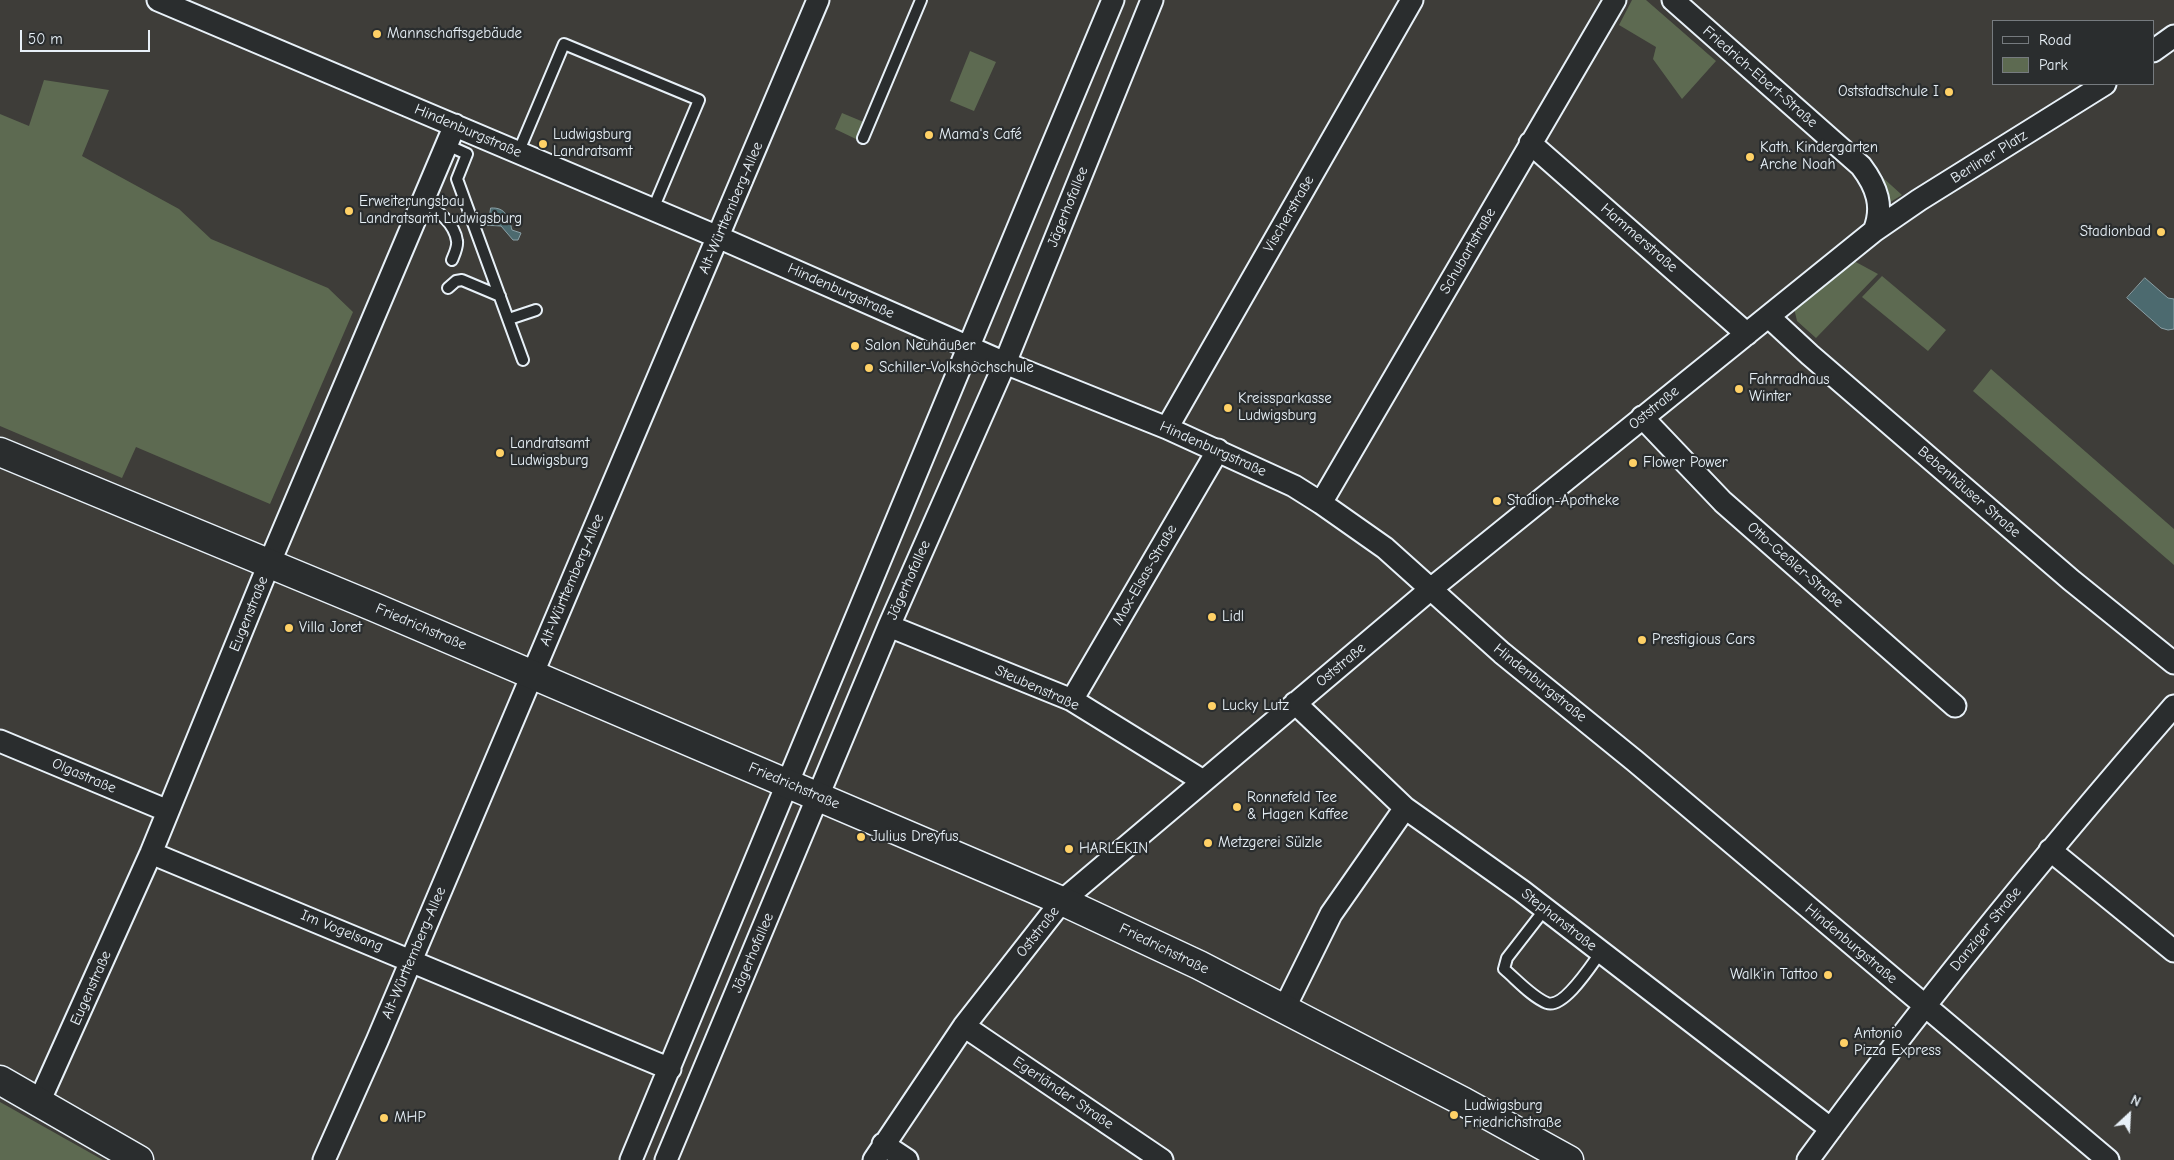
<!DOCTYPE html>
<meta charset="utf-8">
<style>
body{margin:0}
#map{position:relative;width:2174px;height:1160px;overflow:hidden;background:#3e3d39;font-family:"Comic Neue",sans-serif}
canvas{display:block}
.legend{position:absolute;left:1992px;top:20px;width:162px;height:65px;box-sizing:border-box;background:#2a2d2e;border:1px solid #767b7f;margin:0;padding:6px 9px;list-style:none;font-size:15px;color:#e8f1f8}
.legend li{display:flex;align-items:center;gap:10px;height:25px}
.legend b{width:25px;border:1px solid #767b7f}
.north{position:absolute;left:2104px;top:1090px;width:50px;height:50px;-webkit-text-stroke:4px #2a2d2e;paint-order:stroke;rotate:25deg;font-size:14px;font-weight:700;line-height:20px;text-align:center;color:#e8f1f8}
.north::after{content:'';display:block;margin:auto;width:18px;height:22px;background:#e8f1f8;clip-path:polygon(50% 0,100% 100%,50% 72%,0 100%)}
.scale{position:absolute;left:20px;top:30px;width:130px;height:22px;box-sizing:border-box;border:2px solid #e8f1f8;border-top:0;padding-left:6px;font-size:15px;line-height:18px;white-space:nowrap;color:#e8f1f8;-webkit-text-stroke:4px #2a2d2e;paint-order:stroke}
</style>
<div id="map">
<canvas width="2174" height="1160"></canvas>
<ul class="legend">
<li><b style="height:6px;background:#2a2d2e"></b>Road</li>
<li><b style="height:14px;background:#5d6a51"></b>Park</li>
</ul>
<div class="north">N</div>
<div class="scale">50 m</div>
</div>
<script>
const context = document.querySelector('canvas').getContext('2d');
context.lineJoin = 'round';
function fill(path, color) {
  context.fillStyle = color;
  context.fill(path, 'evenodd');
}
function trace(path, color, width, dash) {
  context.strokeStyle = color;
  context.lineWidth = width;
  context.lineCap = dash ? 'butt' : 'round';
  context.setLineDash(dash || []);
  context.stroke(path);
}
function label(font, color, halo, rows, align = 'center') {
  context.font = font + ' "Comic Neue",sans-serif';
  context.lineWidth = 4.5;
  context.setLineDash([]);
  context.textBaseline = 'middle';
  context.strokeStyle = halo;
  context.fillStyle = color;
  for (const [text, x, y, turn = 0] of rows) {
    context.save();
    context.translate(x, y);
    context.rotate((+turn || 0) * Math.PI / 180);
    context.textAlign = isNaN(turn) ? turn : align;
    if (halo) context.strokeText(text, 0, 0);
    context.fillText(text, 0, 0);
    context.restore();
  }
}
fill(new Path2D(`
 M1632,0H1646L1716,61L1682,99L1653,59L1656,47L1619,25Z
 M970,51L996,62L974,111L950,101Z
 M44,80L109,90L82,156L179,209L211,239L328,288L353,312L270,504L136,447L122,478L0,426V114L29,126Z
 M842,113L866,123L858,140L835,129Z
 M1881,176L1902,195L1887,204L1878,178Z
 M1854,261L1878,274L1816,338L1797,321L1794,308Z
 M1882,276L1946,330L1928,351L1862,297Z
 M1991,369L2174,529V565L1973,391Z
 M0,1102L103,1160H0Z`), '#5d6a51');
const water = new Path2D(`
 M491,208C506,207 509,218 512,230L521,233L518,240H513L501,226L483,225V219L489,217Z
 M2145,278L2168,298L2174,299V329L2168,330L2161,328L2127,298Z`);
fill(water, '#4c6a6f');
trace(water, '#8aa0a6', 1);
const lane = new Path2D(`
 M863,138L921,0
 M447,145L467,154L457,179L523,360
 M518,153L564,44L699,100L653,209
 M423,203C437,209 455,224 457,241C458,247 454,255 452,260
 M448,288L456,281L462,280L500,296
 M509,319L536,310
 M1545,909L1507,958L1504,969C1517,980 1532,997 1547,1003C1564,1009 1592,964 1601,952`);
const street = new Path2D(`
 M158,0L718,237L1005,363L1167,428L1294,486L1321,503L1385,548L1502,653L1635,761L2108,1160
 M1673,0L1861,166C1877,187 1884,207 1874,231
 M2153,51L2174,36
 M1530,143L1747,334
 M1769,317L1810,355L2071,580L2174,663
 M1642,417L1723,502L1955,706
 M1167,428L1412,0
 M1321,503L1615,0
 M889,626L1072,700L1203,781
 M1072,700L1218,450
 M1295,703L1405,808L1522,891L1831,1129
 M0,741L168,811
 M2050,850L2174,951
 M151,853L670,1069
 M1284,1009L1331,914L1405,808
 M964,1026L1162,1160
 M39,1102L151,853L269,564L455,125
 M883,1144L907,1160
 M324,1160L377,1041L818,0
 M631,1160C794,774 951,386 1113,0
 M666,1160L889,626L1005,363L1152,0
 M874,1160L964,1026L1062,901L1432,588L1874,231L1919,200L2105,84
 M1808,1160C1923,1003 2046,853 2174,706`);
const secondary = new Path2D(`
 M0,452L374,607L1062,901L1199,965L1464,1102L1569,1160
 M0,1080L139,1160`);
trace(lane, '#e8f1f8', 14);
trace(street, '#e8f1f8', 25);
trace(secondary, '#e8f1f8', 31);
trace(lane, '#2a2d2e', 10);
trace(street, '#2a2d2e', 21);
trace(secondary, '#2a2d2e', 28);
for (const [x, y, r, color] of [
 [377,34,5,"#ffd166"],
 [1949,92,5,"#ffd166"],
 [929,135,5,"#ffd166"],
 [543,144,5,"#ffd166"],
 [1750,157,5,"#ffd166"],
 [349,211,5,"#ffd166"],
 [2161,232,5,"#ffd166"],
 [855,346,5,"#ffd166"],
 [869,368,5,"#ffd166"],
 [1739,389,5,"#ffd166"],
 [1228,408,5,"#ffd166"],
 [500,453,5,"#ffd166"],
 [1633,463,5,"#ffd166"],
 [1497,501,5,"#ffd166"],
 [1212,617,5,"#ffd166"],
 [289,628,5,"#ffd166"],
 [1642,640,5,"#ffd166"],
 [1212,706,5,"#ffd166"],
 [1237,807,5,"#ffd166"],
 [861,837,5,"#ffd166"],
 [1208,843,5,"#ffd166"],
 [1069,849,5,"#ffd166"],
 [1828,975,5,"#ffd166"],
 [1844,1043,5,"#ffd166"],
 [1454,1115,5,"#ffd166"],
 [384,1118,5,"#ffd166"]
]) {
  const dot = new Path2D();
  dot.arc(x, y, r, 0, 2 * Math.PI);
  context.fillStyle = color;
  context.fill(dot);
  trace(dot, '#2a2d2e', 2);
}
label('15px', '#e8f1f8', '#2a2d2e', [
 ["Mannschaftsgebäude",387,34],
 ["Oststadtschule I",1939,92,"right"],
 ["Ludwigsburg",553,135],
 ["Landratsamt",553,152],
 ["Mama's Café",939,135],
 ["Kath. Kindergarten",1760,148],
 ["Arche Noah",1760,165],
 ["Erweiterungsbau",359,202],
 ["Landratsamt Ludwigsburg",359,219],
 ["Stadionbad",2151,232,"right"],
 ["Salon Neuhäußer",865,346],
 ["Schiller-Volkshochschule",879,368],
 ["Fahrradhaus",1749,380],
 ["Winter",1749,397],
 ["Kreissparkasse",1238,399],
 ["Ludwigsburg",1238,416],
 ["Landratsamt",510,444],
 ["Ludwigsburg",510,461],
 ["Flower Power",1643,463],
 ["Stadion-Apotheke",1507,501],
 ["Lidl",1222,617],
 ["Villa Joret",299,628],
 ["Prestigious Cars",1652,640],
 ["Lucky Lutz",1222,706],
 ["Ronnefeld Tee",1247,798],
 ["& Hagen Kaffee",1247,815],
 ["Julius Dreyfus",871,837],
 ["Metzgerei Sülzle",1218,843],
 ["HARLEKIN",1079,849],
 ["Walk'in Tattoo",1818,975,"right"],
 ["Antonio",1854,1034],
 ["Pizza Express",1854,1051],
 ["Ludwigsburg",1464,1106],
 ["Friedrichstraße",1464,1123],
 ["MHP",394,1118]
], 'left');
label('15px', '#e8f1f8', '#2a2d2e', [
 ["Friedrich-Ebert-Straße",1760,77,41],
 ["Hindenburgstraße",468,131,23],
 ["Berliner Platz",1989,157,-32],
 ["Jägerhofallee",1068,207,-68],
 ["Alt-Württemberg-Allee",731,208,-67],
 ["Vischerstraße",1289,214,-60],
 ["Hammerstraße",1639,238,41],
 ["Schubartstraße",1468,251,-60],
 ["Hindenburgstraße",841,291,24],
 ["Oststraße",1654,408,-39],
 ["Hindenburgstraße",1213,449,24],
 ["Bebenhäuser Straße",1969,492,41],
 ["Otto-Geßler-Straße",1795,565,41],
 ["Max-Elsas-Straße",1145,575,-60],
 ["Alt-Württemberg-Allee",572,580,-67],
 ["Jägerhofallee",909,580,-66],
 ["Eugenstraße",249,614,-68],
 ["Friedrichstraße",421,627,23],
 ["Oststraße",1341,665,-40],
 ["Hindenburgstraße",1540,683,39],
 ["Steubenstraße",1037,688,24],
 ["Olgastraße",84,776,23],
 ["Friedrichstraße",794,786,23],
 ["Stephanstraße",1559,920,38],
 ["Danziger Straße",1986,929,-51],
 ["Im Vogelsang",342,931,22],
 ["Oststraße",1038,932,-52],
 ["Hindenburgstraße",1851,944,40],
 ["Friedrichstraße",1164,949,26],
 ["Alt-Württemberg-Allee",414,953,-67],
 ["Jägerhofallee",753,953,-67],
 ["Eugenstraße",91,988,-66],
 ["Egerländer Straße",1063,1093,34]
]);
</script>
